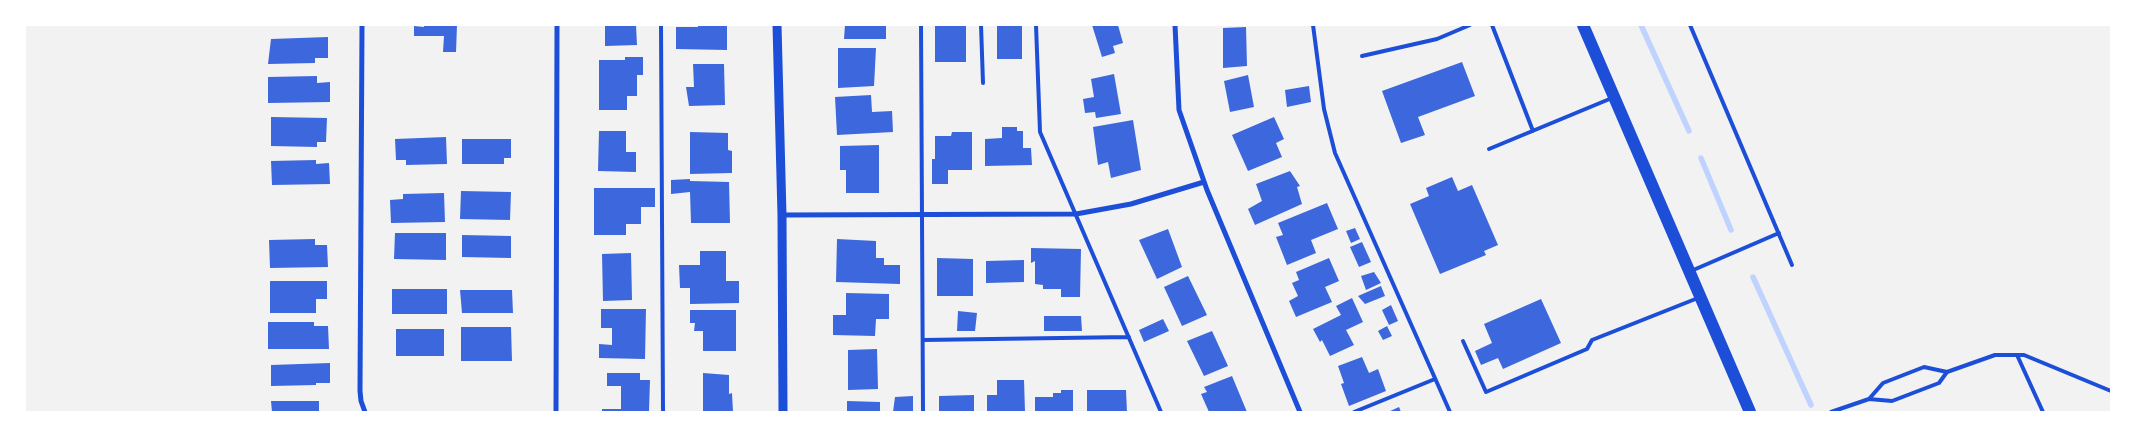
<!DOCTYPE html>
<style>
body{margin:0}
#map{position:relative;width:2136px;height:437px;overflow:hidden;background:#f2f2f2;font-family:Overpass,sans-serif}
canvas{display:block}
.frame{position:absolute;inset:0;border:26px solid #fff;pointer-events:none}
</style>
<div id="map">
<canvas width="2136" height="437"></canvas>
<div class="frame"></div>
</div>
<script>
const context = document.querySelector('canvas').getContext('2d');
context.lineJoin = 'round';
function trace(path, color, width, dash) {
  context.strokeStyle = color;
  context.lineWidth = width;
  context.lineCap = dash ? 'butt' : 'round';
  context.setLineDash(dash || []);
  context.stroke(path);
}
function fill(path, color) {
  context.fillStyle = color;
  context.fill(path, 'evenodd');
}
trace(new Path2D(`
 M1641,25L1689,131
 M1701,158L1731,230
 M1753,277L1811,405`), '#bfd3fe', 5.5);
fill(new Path2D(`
 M424,25H457L456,52H443L444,36H414V26L424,27Z
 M605,25H636L637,45L605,46Z
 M698,25H727V50L676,49V27H698Z
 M845,25H886V39H844Z
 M935,25H966V62H935Z
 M997,25H1022V59H997Z
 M1092,25H1118L1123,43L1113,46L1115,53L1102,57Z
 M1246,27L1247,66L1223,68V28Z
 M328,37V58H315V63L268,64L271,39Z
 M838,48H876L874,86L838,88Z
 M625,57H643V75H637V96H627V110H599V60H625Z
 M1462,62L1475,96L1418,117L1425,135L1401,143L1382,91Z
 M693,64H724L725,105L689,106L686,87H694Z
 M1114,74L1121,114L1096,118L1095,112L1085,113L1083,99L1094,97L1091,79Z
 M1248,75L1254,107L1230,112L1224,81Z
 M317,76V83L330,82V102L268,103V77Z
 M1309,86L1311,102L1287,107L1285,90Z
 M871,95L872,112L892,111L893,132L837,135L835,97Z
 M271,117L327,118L326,142H317V147L271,146Z
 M1274,117L1284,139L1276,143L1282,157L1248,171L1232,135Z
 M1133,120L1141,170L1111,178L1108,162L1098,165L1093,127Z
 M1002,127H1017V131H1023V148H1031L1032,165L985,166V139L1002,138Z
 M599,131H626V152H636V172L598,171Z
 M690,132L728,133V150L732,151V173L690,174Z
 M952,132H972V170H948V184H932V159H935V136H951Z
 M446,137L447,164L406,165V160H396L395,139Z
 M462,139H511V158H504V164H462Z
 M879,145V193H846V170H840V146Z
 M316,160V164L329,163L330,184L272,185L271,161Z
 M1290,171L1300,186L1297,187L1302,204L1255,225L1248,209L1262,201L1256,184Z
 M1452,177L1458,191L1472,185L1498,245L1484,251L1486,255L1440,274L1410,204L1429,196L1426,188Z
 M690,179V181L729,182L730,223H691L690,192L671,194V180Z
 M594,188H655V207H641V224H626V235H594Z
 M461,191L511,192L510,220L460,219Z
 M444,193L445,222L391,223L390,200L403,199V194Z
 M1327,203L1338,229L1311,240L1316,253L1287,265L1276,237L1283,235L1278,223Z
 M1355,228L1360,239L1351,243L1346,231Z
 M1168,229L1182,267L1157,279L1139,240Z
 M395,233H446V260L394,259Z
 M462,235L511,236V258L462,257Z
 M315,239V245H327L328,267L270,268L269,240Z
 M837,239L876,241V258H884V265H900V284L836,282Z
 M1362,242L1371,262L1359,267L1350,247Z
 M1031,248L1081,249L1080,297H1061V289H1043V285L1035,284V261L1031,263Z
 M700,251H726V281H739V303L690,304V288H680L679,265H700Z
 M631,253L632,300L603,301L602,254Z
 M937,258L973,259V296H937Z
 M1329,258L1339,281L1325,287L1332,302L1296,317L1289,301L1298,296L1292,283L1299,280L1296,272Z
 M1024,260V282L986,283V261Z
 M1374,272L1381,283L1366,290L1361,276Z
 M1188,276L1207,315L1182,326L1164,287Z
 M270,281H327V299H316V313H270Z
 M1381,286L1385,296L1365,304L1358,296Z
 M392,289H447V314H392Z
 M460,290H512L513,313H462Z
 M846,293L889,294V319H876L875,336L833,335V315H846Z
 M1352,298L1363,322L1346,330L1354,345L1330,356L1322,340L1320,342L1313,329L1341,315L1336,306Z
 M1541,299L1561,343L1503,369L1498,358L1481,365L1475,351L1492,343L1484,324Z
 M1391,305L1398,321L1389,325L1382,310Z
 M601,309H646L645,359L599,358V344L612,345V328H601Z
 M690,310H736V351H703V331H694L695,323H690Z
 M958,311L977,313L975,331H957Z
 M1044,316H1081L1082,331H1044Z
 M1163,319L1169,331L1144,342L1139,330Z
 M268,322H314V326H328L329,349H268Z
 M1387,326L1392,336L1383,340L1378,331Z
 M461,327H511L512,361H461Z
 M396,329H444V356H396Z
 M1212,331L1228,366L1204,376L1187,341Z
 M877,349L878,389L848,390V350Z
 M1362,357L1369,373L1378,369L1386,391L1349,406L1341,384L1344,383L1338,366Z
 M330,363V383H316V385L271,386V365Z
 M607,373H640V380H650L649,411L602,412V409H621V386H607Z
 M703,373L729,375V394L732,393L733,412H703Z
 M1232,376L1247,412H1209L1201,394L1207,392L1204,387Z
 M997,380H1024L1025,412H987V395H997Z
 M1061,390H1073V412H1035V397H1053V393H1061Z
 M1087,390H1126L1127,412H1087Z
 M974,395V412H939V396Z
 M913,396V412H893L895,397Z
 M271,401H319V412H272Z
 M847,401L880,402V412H847Z
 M1399,407L1401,412H1388Z`), '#3d67dc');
trace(new Path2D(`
 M661,25L663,412
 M921,25L923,412
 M981,25L983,83
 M1036,25L1040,132L1161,412
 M1313,25L1324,109L1335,153L1450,412
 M1492,25L1533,131
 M1690,25L1792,265
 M1362,56L1437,39L1470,25
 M1489,149L1612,98
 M1691,271L1779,233
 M923,340L1129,337
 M1463,341L1486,392L1587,349L1592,340L1698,298
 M2017,355L2043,412
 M1947,372L1939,383L1892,401L1869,399L1883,383L1924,367L1947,372L1995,355H2024L2111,391
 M1354,412L1435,379
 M1831,412L1869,399`), '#1d4ed8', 4);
trace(new Path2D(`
 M362,25L360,391L361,401L365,412
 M1175,25L1179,110L1207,190L1300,412
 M782,215L1076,214L1131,204L1204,182
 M556,412L557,25`), '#1d4ed8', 5);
trace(new Path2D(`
 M777,25L782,215L783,412`), '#1d4ed8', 9);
trace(new Path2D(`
 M1583,25L1750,412`), '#1d4ed8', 12);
</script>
